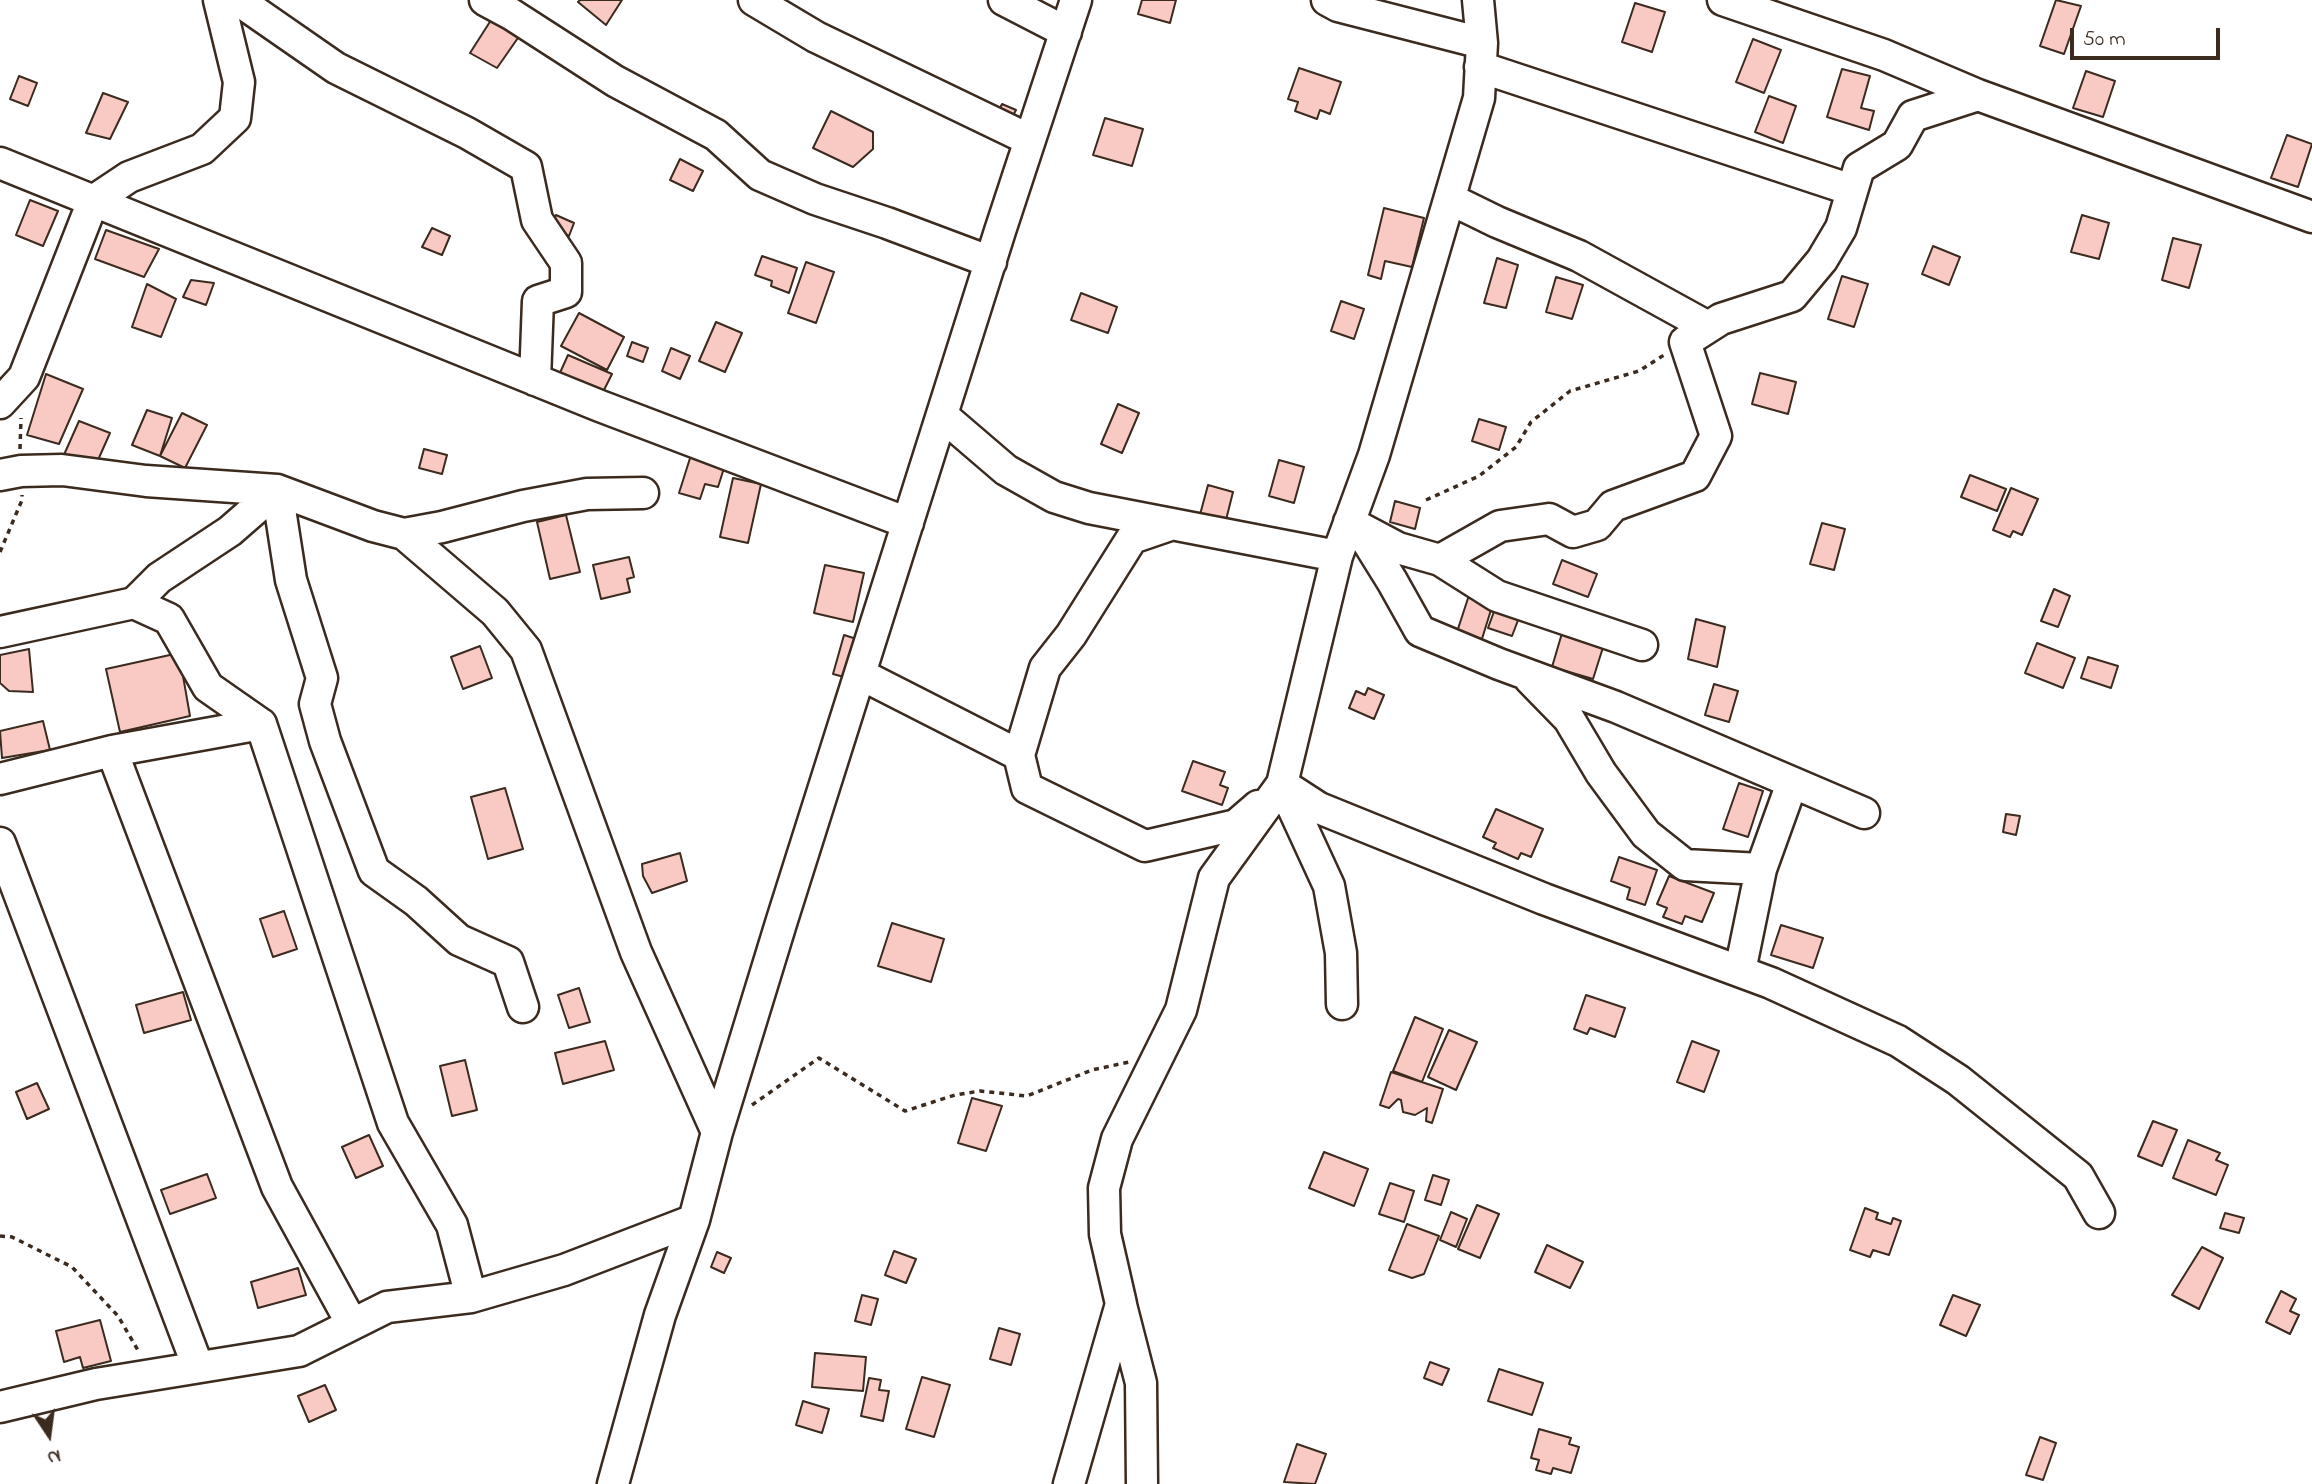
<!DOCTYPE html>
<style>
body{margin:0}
#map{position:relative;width:2312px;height:1484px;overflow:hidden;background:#fff;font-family:"Indie Flower",sans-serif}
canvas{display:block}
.north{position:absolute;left:14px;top:1400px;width:70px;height:70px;-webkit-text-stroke:5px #fff;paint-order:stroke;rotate:167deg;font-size:19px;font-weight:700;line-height:28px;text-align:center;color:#3b2a1e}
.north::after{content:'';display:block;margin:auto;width:24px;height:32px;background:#3b2a1e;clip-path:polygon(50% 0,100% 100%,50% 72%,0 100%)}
.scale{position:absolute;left:2070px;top:28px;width:150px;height:32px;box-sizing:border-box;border:4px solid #3b2a1e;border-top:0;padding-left:9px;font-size:21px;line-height:24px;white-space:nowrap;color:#3b2a1e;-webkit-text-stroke:5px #fff;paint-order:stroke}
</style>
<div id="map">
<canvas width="2312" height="1484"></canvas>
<div class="north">N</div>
<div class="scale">50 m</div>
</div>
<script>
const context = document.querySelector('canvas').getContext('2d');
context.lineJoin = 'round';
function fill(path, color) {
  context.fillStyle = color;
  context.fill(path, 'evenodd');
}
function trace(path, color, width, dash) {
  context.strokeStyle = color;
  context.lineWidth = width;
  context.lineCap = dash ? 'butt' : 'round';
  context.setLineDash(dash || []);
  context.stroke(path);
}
const building = new Path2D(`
 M580,0H622L606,25L578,2Z
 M1142,0H1176L1170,23L1138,14Z
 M2056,0L2081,6L2064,54L2040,46Z
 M1635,3L1665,12L1652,52L1622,42Z
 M493,17L520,35L497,68L470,53Z
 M1753,39L1781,50L1764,93L1736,82Z
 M1299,68L1341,82L1330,114L1320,110L1317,119L1295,111L1298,102L1288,99Z
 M1842,69L1870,76L1861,108L1874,111L1869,130L1827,117Z
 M2086,71L2115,81L2103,117L2073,108Z
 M19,76L37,83L28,106L10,99Z
 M103,93L128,102L110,139L86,133Z
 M1769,96L1796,106L1783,143L1755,132Z
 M1002,104L1016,110L1009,123L996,116Z
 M831,111L873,132V149L853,167L813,148Z
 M1105,118L1143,129L1132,166L1093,155Z
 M2287,135L2312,144L2298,187L2271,178Z
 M680,159L703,171L693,191L670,180Z
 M30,200L58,211L43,246L16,235Z
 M1384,208L1424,218L1412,267L1385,261L1381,279L1368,275Z
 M556,215L574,223L569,236L550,228Z
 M2082,215L2109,223L2099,259L2071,252Z
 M432,228L450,236L442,255L422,247Z
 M106,230L159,249L144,277L95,259Z
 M2173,238L2201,245L2189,288L2162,280Z
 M1933,246L1960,257L1949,285L1922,274Z
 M762,256L797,268L789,293L771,286L772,281L755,275Z
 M1497,258L1518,265L1506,308L1484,303Z
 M806,262L834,272L816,323L788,313Z
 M1842,276L1868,284L1854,327L1828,319Z
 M1556,277L1583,285L1572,319L1546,312Z
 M191,280L214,283L206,305L183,297Z
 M147,284L176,299L161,337L132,327Z
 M1081,293L1117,307L1108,333L1071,320Z
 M1341,301L1364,309L1354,339L1331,331Z
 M579,313L624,337L607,370L561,346Z
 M716,322L742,333L725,372L699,361Z
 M632,342L648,348L643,362L627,356Z
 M671,348L690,356L680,379L662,371Z
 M568,355L612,374L602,394L559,375Z
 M1760,373L1796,382L1788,414L1752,404Z
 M46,374L83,389L59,444L27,435Z
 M1118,404L1139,413L1122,453L1101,444Z
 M147,410L172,418L160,456L132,445Z
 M182,413L207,425L185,468L160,456Z
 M1479,419L1506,427L1499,450L1472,441Z
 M79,421L110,433L94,469L63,457Z
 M424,449L447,455L442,474L419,468Z
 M691,455L725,465L718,487L705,484L700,499L679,493Z
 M1279,460L1304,467L1294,503L1269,496Z
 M1970,475L2006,489L1997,511L1961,497Z
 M733,478L761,484L748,543L720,537Z
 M1208,485L1233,492L1224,528L1198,522Z
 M2011,488L2038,499L2022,535L2013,531L2010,537L1993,530Z
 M1395,501L1420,508L1415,529L1390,522Z
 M566,515L580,572L550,579L537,522Z
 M1822,523L1845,529L1834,570L1810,564Z
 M629,557L634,577L627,579L630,592L601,599L593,565Z
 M1562,560L1597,574L1588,597L1553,584Z
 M825,565L864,573L853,622L814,613Z
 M1471,589L1495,597L1481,642L1456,635Z
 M2054,589L2070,596L2058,627L2041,621Z
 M1496,606L1520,615L1512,636L1488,628Z
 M1696,619L1725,627L1717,667L1688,659Z
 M1565,623L1605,641L1593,679L1552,667Z
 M844,635L866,642L855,680L833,674Z
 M2037,643L2075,658L2063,688L2025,673Z
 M480,646L492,678L463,689L451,657Z
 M29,649L33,692L9,691L0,683V655Z
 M179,653L190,716L120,732L106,669Z
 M2088,657L2118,666L2111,688L2081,678Z
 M1714,684L1738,691L1729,722L1705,715Z
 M1368,688L1384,695L1374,719L1349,708L1356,691L1365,695Z
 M43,721L50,750L2,758L0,731Z
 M1193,761L1225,772L1220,785L1228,788L1222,805L1182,791Z
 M1739,783L1763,791L1748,837L1723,829Z
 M505,788L523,849L488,859L471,797Z
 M1496,809L1543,829L1531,857L1521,853L1518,859L1493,848L1496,843L1483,837Z
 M2006,814L2020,816L2016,835L2003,832Z
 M680,853L687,881L652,893L643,876L642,864Z
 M1619,857L1657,870L1645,905L1627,899L1630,888L1611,881Z
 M1669,876L1714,893L1702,922L1685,916L1682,924L1663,917L1667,908L1657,904Z
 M284,911L297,949L273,957L260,919Z
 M892,923L944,939L931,982L878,966Z
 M1781,925L1823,938L1813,968L1771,955Z
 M579,988L590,1022L569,1028L558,995Z
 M183,992L191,1020L144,1033L136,1005Z
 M1586,995L1625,1008L1615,1037L1590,1028L1587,1034L1574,1029Z
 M1415,1017L1443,1029L1422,1082L1393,1071Z
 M1449,1030L1477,1042L1456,1090L1428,1077Z
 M605,1041L614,1070L563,1084L555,1053Z
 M1692,1041L1719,1051L1704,1092L1677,1082Z
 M465,1060L477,1110L452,1116L440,1066Z
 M1391,1072L1443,1089L1432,1123L1426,1121L1427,1108L1415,1115L1403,1112L1401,1100L1398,1099L1389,1108L1380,1105Z
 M37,1083L49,1109L27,1119L16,1092Z
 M972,1098L1002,1106L986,1151L958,1143Z
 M2153,1121L2177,1130L2162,1166L2138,1156Z
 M369,1135L383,1166L356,1178L342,1147Z
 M2188,1140L2220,1153L2216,1160L2228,1165L2216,1195L2173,1178Z
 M1324,1152L1368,1169L1354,1206L1309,1188Z
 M207,1174L216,1198L170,1214L161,1190Z
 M1433,1175L1449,1180L1441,1205L1425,1200Z
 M1390,1183L1414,1191L1404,1222L1379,1214Z
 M1477,1205L1499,1214L1480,1258L1458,1249Z
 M1865,1208L1878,1213L1876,1219L1891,1224L1893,1218L1901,1221L1889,1255L1873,1250L1870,1257L1850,1250Z
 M1451,1212L1467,1219L1456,1247L1440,1240Z
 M2225,1213L2244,1218L2239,1233L2220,1228Z
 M1407,1224L1439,1236L1424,1274L1412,1278L1389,1270Z
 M1547,1245L1583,1262L1570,1288L1535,1272Z
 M2202,1247L2223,1258L2199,1309L2172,1295Z
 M894,1251L916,1259L906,1283L885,1275Z
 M717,1252L731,1258L724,1273L711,1267Z
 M298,1268L306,1295L258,1308L251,1282Z
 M2281,1291L2296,1299L2290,1311L2299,1315L2290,1334L2266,1322Z
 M862,1295L878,1299L871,1325L855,1321Z
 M1953,1295L1980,1305L1966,1336L1940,1325Z
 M100,1320L111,1361L83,1368L80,1357L64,1362L56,1331Z
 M999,1328L1020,1334L1011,1365L990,1359Z
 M815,1353L866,1357L863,1391L812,1387Z
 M1430,1362L1449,1369L1442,1385L1424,1378Z
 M1499,1369L1543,1383L1532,1415L1488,1401Z
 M922,1377L950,1385L934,1437L906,1429Z
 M869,1378L881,1380L879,1390L889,1391L883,1421L861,1416Z
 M325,1385L336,1410L309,1422L298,1396Z
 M803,1401L829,1409L822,1433L796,1425Z
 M1539,1429L1571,1438L1569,1444L1579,1447L1571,1473L1553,1468L1551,1474L1536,1470L1539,1460L1531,1458Z
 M2040,1437L2056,1443L2043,1480L2026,1475Z
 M1297,1444L1326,1454L1315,1484L1284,1482Z`);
fill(building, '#f9c9c4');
trace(building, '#3b2a1e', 2);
const minor = new Path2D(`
 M238,0L336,68L467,133L526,167L537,220L566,263V292L538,301L535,380
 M485,0L511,14L615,81L716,135L760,175L815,199L887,223L991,262
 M754,0L816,37L1030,140
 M1004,0L1066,32
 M1327,0L1338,6L1482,43
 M1723,0L1884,55L1978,95L2312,217
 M1480,67L1852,190
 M0,163L600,406L908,523
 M1450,199L1497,222L1579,256L1708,327
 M0,403L24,377L93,201L129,177L202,149L235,118L239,82L219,0
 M943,416L1006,470L1054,497L1089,508L1337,556
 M0,475L21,471L62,470L146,481L277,490L373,526L404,534L495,612L526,650L636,952L717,1132
 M277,490L291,580L322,678L315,704L325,741L374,871L416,901L459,940L508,962L523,1007
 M1349,522L1398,548L1440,560L1500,526L1549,519L1573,532L1597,525L1613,506L1695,476L1716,436L1685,342L1721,319L1792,296L1822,260L1841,228L1859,168L1897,145L1913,116L1978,95
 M1357,530L1364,536L1392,581L1420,631L1499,664L1616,707L1864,813
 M404,534L442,527L523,506L587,494L643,493
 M1440,560L1497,596L1642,645
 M134,603L169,619L208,687L261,724
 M0,632L134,603L159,578L230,531L277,490
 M860,674L1019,755L1027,788L1145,846L1236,825L1258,806
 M1530,679L1569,719L1601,773L1646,834L1685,865L1761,869L1740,971
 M112,751L261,724L393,1123L452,1225L471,1297
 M1019,755L1045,668L1071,635L1132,538L1170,525
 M0,779L112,751L277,1187L352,1324
 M1282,784L1319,808L1544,899L1771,983L1898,1041L1958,1080L2078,1176L2099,1213
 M1282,784L1329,886L1341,953L1342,1004
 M0,843L198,1367
 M1761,869L1792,783
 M1121,1305L1141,1383L1142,1484
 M0,1407L96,1384L299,1351L387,1307L471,1297L564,1270L694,1220
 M613,1484L660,1315L694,1220L717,1132L782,920L1000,231L1076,0
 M1069,1484L1121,1304L1105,1234L1104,1188L1117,1139L1181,1010L1214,878L1282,784L1337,556L1374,455L1479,98L1482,43L1478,0`);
trace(minor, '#3b2a1e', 35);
trace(new Path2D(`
 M20,449L21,418
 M1426,500L1479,476L1516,447L1531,422L1570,391L1639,371L1664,355
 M0,552L22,500V495
 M752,1105L819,1058L905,1111L955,1095L980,1091L1027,1096L1092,1070L1129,1062
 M0,1236L12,1237L72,1267L118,1316L139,1352`), '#3b2a1e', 3.5, [5, 5]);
trace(minor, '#fff', 30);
</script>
